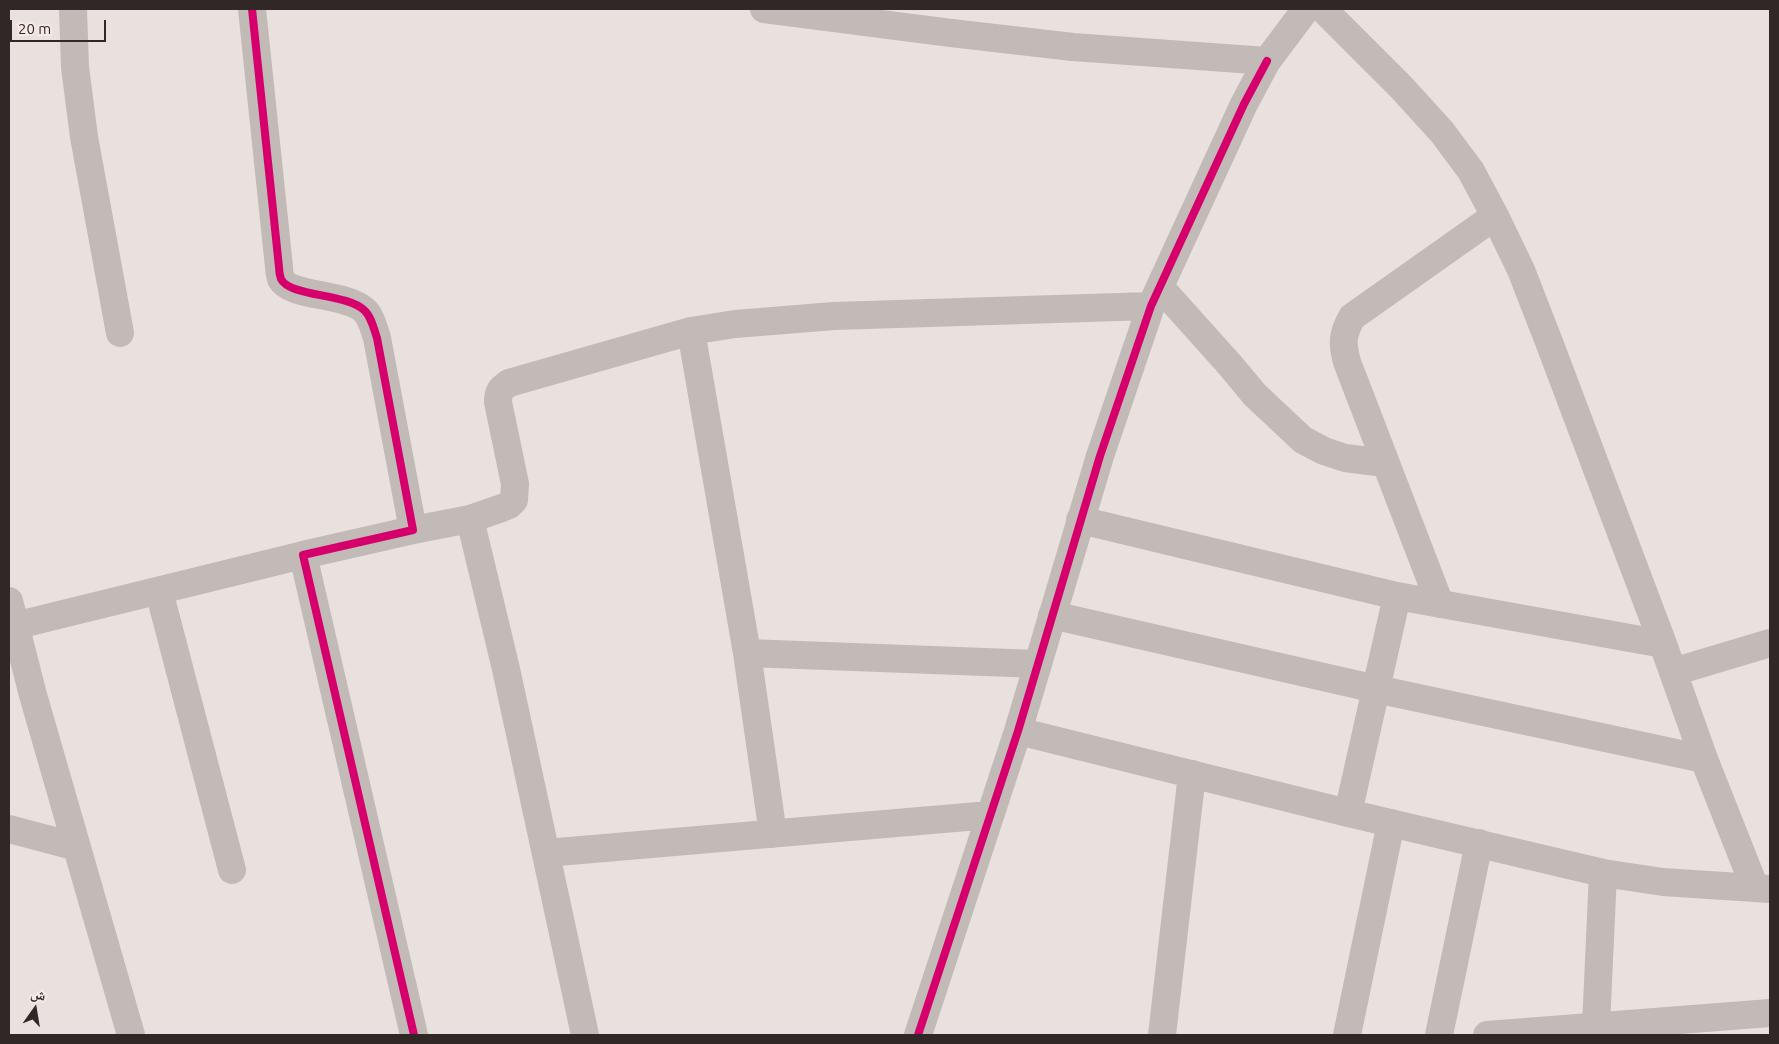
<!DOCTYPE html>
<meta charset="utf-8">
<style>
body{margin:0}
#map{position:relative;width:1779px;height:1044px;overflow:hidden;background:#e9e1de;font-family:Ubuntu,"Noto Naskh Arabic",sans-serif}
canvas{display:block}
.frame{position:absolute;inset:0;border:10px solid #312726;pointer-events:none}
.north{position:absolute;left:10px;top:984px;width:50px;height:50px;-webkit-text-stroke:4px #f6eae5;paint-order:stroke;rotate:13deg;font-size:14px;font-weight:700;line-height:20px;text-align:center;color:#312726}
.north::after{content:'';display:block;margin:auto;width:18px;height:22px;background:#312726;clip-path:polygon(50% 0,100% 100%,50% 72%,0 100%)}
.scale{position:absolute;left:10px;top:20px;width:96px;height:22px;box-sizing:border-box;border:2px solid #312726;border-top:0;padding-left:6px;font-size:15px;line-height:18px;white-space:nowrap;color:#312726;-webkit-text-stroke:4px #f6eae5;paint-order:stroke}
</style>
<div id="map">
<canvas width="1779" height="1044"></canvas>
<div class="frame"></div>
<div class="north">ش</div>
<div class="scale">20 m</div>
</div>
<script>
const context = document.querySelector('canvas').getContext('2d');
context.lineJoin = 'round';
function trace(path, color, width, dash) {
  context.strokeStyle = color;
  context.lineWidth = width;
  context.lineCap = dash ? 'butt' : 'round';
  context.setLineDash(dash || []);
  context.stroke(path);
}
trace(new Path2D(`
 M73,9L75,67L84,137L120,333
 M252,9L279,267C279,271 280,276 281,279C290,297 346,293 364,310C371,316 374,329 377,338L413,530L303,555L414,1035
 M764,9L951,33L1073,47L1267,61L1306,9
 M1323,9L1401,87L1442,132L1471,171L1495,216L1521,270L1549,342L1663,644L1704,759L1755,888
 M1160,287L1230,365L1255,395L1303,440L1324,451L1345,458L1385,463
 M691,331L747,653L773,834
 M470,519L502,508L509,505L514,500L515,484L498,402C498,392 500,389 509,383L691,331L735,324L834,316L1151,306
 M1080,520L1397,596L1663,644
 M413,530L470,519L506,669L585,1035
 M159,591L232,870
 M9,601L33,695L131,1035
 M1440,604L1347,362C1342,343 1342,335 1352,317L1495,216
 M1052,615L1376,689L1704,759
 M14,626L303,555
 M747,653L1038,664
 M1673,672L1770,643
 M1018,731L1348,813L1603,873L1663,882L1770,889
 M1348,813L1397,596
 M9,829L77,847
 M546,853L990,815
 M1596,1026L1603,873
 M918,1035L1018,731L1100,456L1151,306L1244,104L1267,61
 M1162,1035L1192,774
 M1347,1035L1391,823
 M1439,1035L1479,843
 M1487,1035L1770,1013`), '#c2bab7', 28);
trace(new Path2D(`
 M252,9L279,267C279,271 280,276 281,279C290,297 346,293 364,310C371,316 374,329 377,338L413,530L303,555L414,1035
 M918,1035L1018,731L1100,456L1151,306L1244,104L1267,61`), '#d6006c', 8);
</script>
